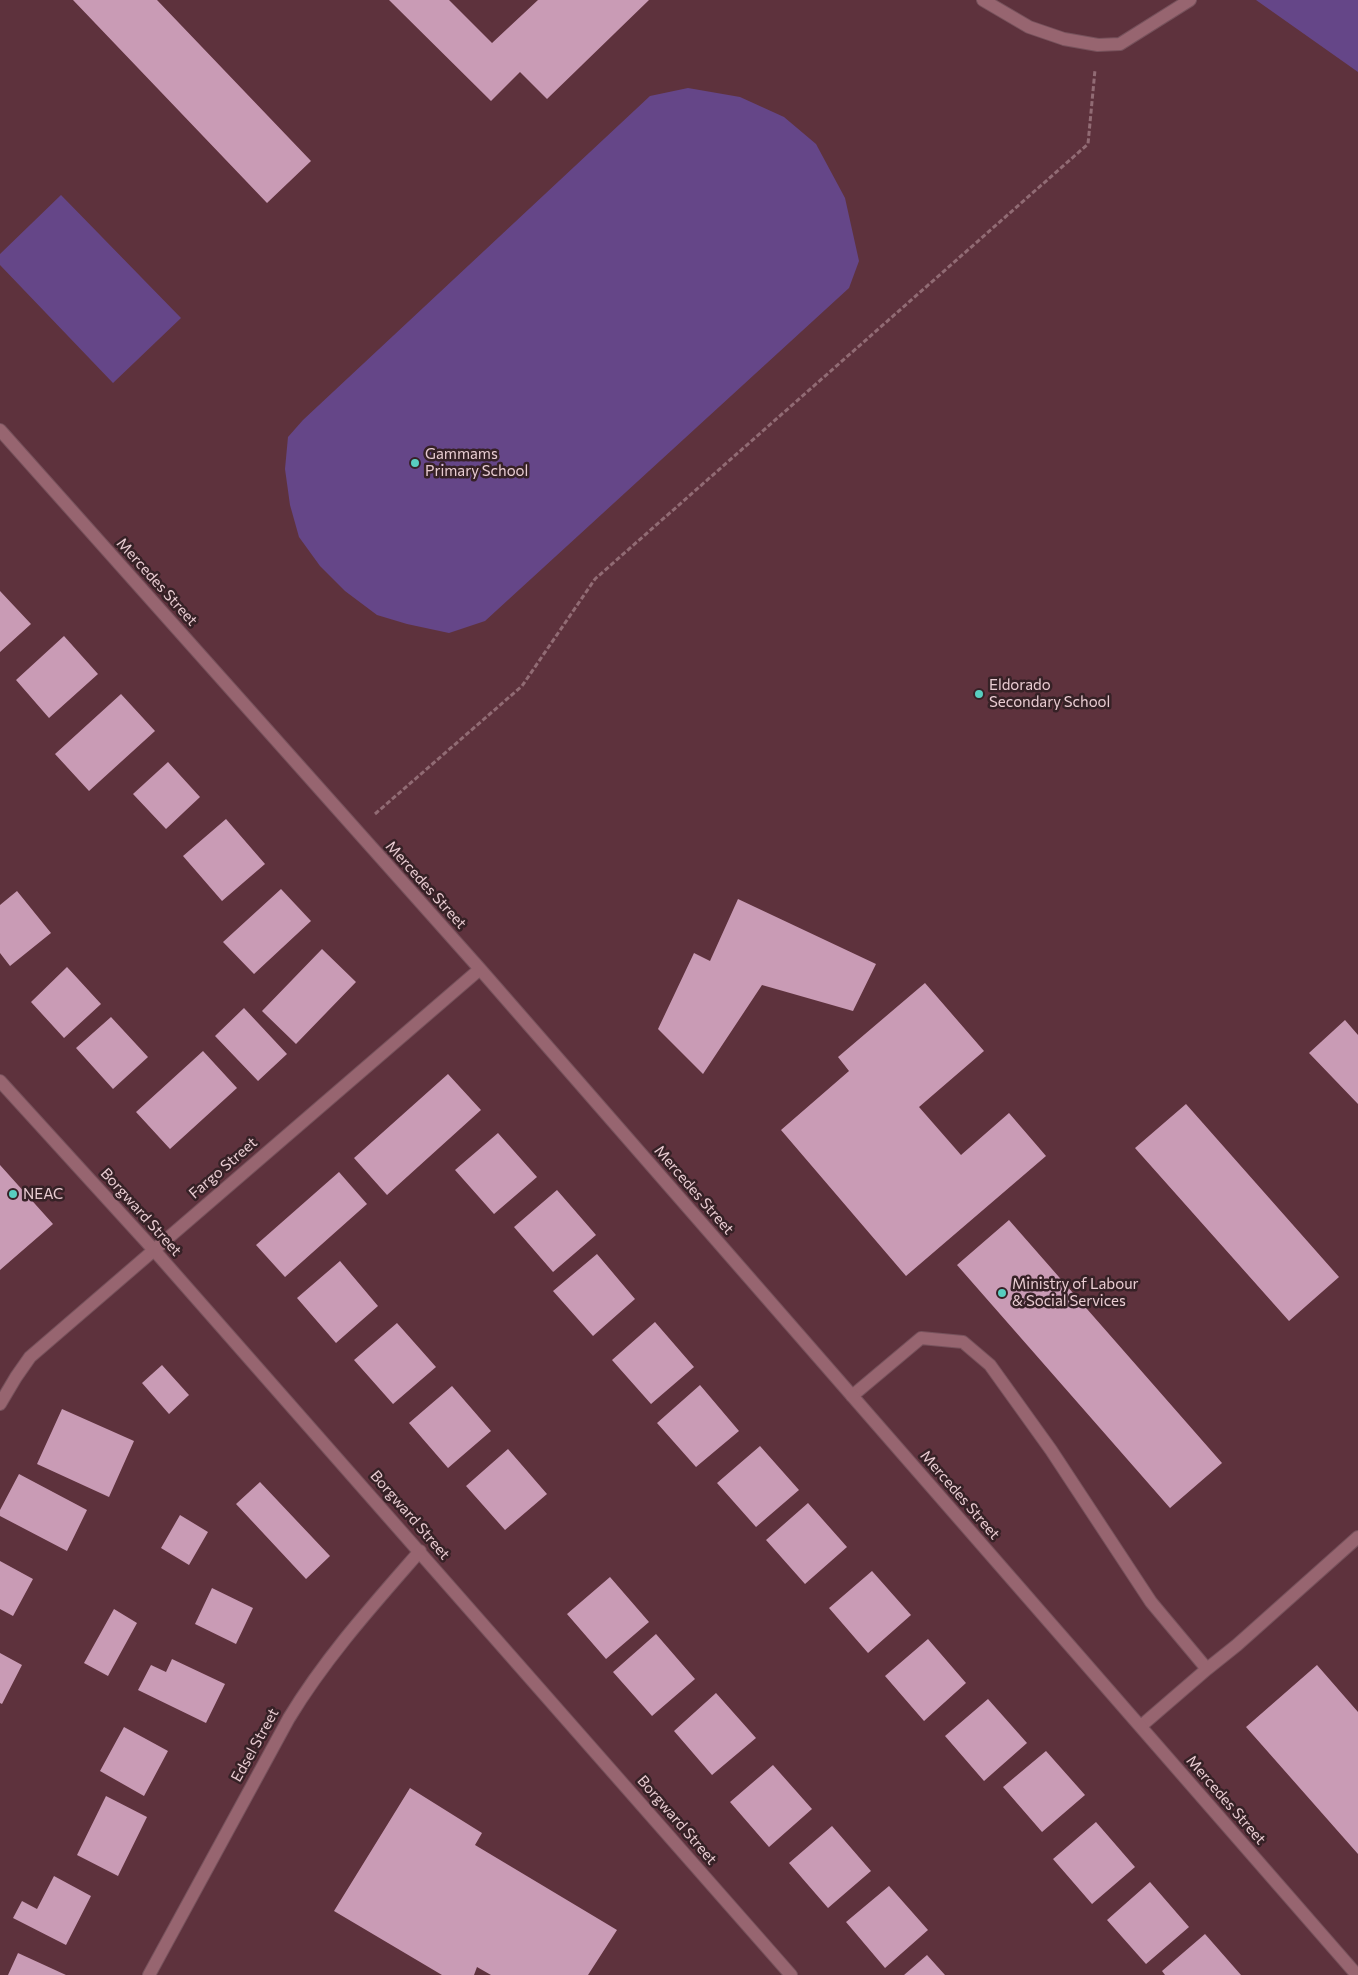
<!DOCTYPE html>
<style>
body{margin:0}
canvas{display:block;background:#5e323d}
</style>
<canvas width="1358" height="1975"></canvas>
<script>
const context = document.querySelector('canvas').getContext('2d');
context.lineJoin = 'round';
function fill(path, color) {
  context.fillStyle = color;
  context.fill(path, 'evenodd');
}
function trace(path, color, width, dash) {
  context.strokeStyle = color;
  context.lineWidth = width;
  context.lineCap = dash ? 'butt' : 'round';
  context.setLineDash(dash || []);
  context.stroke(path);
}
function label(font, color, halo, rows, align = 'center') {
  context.font = font + ' Commissioner,sans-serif';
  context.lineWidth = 5;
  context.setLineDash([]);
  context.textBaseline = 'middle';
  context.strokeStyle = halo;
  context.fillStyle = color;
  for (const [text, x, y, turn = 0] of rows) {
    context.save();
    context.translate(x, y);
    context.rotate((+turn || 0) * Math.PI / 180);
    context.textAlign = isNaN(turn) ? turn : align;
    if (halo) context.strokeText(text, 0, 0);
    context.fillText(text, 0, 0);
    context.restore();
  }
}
fill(new Path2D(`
 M1256,0H1358V72Z
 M688,88L740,97L784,117L816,144L845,198L859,261L849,288L485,621L449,633L407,624L377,615L345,591L320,566L299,537L290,505L285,469L288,437L303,420L650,96Z
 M61,195L181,318L113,383L0,265V254Z`), '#654688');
fill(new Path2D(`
 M73,0H157L311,161L267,203Z
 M389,0H449L492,43L538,0H649L547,99L520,72L491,101Z
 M0,591L31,624L0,652Z
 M64,636L98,674L49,718L16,680Z
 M121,694L155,731L89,791L55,754Z
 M168,762L200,797L166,829L133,794Z
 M226,819L265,864L222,901L183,856Z
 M281,889L311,921L254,974L223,942Z
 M17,891L51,933L10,966L0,953V905Z
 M738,899L876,964L853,1011L762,985L703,1074L658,1029L694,953L710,961Z
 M322,949L356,982L296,1044L262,1011Z
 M67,967L101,1004L64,1038L31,1002Z
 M925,983L984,1051L919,1107L961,1155L1009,1113L1046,1156L906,1276L781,1130L849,1071L838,1057Z
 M244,1008L287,1054L258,1081L215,1036Z
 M111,1017L148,1057L113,1089L76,1048Z
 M1345,1020L1358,1035V1104L1309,1053Z
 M203,1051L237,1088L170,1149L136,1112Z
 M448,1074L481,1110L387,1195L354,1158Z
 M1186,1104L1339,1277L1289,1321L1135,1148Z
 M498,1133L537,1177L494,1214L455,1170Z
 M0,1165L53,1224L0,1270Z
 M339,1172L367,1204L285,1277L256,1245Z
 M557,1190L596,1235L553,1272L514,1227Z
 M1009,1220L1222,1463L1170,1508L957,1265Z
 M597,1254L635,1299L593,1336L553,1291Z
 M340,1261L378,1306L336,1343L297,1298Z
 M655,1322L694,1367L651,1404L612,1360Z
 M397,1323L436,1367L393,1404L354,1360Z
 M162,1365L189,1395L169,1414L142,1383Z
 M700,1385L739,1431L696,1467L657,1423Z
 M452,1386L491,1431L448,1468L409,1423Z
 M62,1409L134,1441L109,1497L37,1464Z
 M760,1446L799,1490L756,1527L717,1483Z
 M508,1449L547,1494L505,1530L466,1486Z
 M19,1474L87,1510L67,1551L0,1516V1510Z
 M260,1482L330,1556L306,1579L236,1504Z
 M808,1503L847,1547L805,1584L766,1540Z
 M180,1515L208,1532L189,1565L161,1548Z
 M0,1561L33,1579L13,1616L0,1609Z
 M872,1571L911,1615L868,1653L829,1608Z
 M610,1577L649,1622L606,1659L567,1614Z
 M212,1588L253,1608L236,1644L195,1624Z
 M114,1609L137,1623L108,1676L84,1663Z
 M656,1634L695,1679L652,1716L613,1672Z
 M928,1639L966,1683L924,1721L885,1676Z
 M0,1653L22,1665L2,1704L0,1703Z
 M172,1659L225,1684L206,1723L138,1690L151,1665L166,1672Z
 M1317,1665L1358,1712V1854L1246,1727Z
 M716,1693L756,1738L712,1775L674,1731Z
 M988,1699L1027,1743L984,1781L945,1736Z
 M124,1727L168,1751L144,1796L100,1771Z
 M1046,1751L1085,1795L1042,1832L1003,1787Z
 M773,1765L812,1809L769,1847L730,1802Z
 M410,1788L482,1833L475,1845L617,1930L588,1975H491L477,1967L474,1975H442L334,1911Z
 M106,1796L147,1817L118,1876L77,1855Z
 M1096,1822L1135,1867L1092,1904L1053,1859Z
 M832,1826L871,1871L828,1908L789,1863Z
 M54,1876L91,1896L66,1945L13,1918L22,1901L37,1909Z
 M1150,1882L1189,1927L1146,1964L1107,1920Z
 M889,1886L928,1930L885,1968L846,1922Z
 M1205,1934L1241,1975H1165L1162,1971Z
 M18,1953L66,1975H8Z
 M927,1955L945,1975H904Z`), '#c99bb5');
const lane = new Path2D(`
 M852,1396L921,1338L963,1342L990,1365L1051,1450L1151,1602L1207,1669L1237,1645L1358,1537
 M1141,1726L1207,1669`);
const street = new Path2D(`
 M983,0L1029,27L1064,39L1098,45L1120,44L1190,0
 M0,430L480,969L1357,1975
 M0,1081L153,1249L791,1975
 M0,1404L16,1377L30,1357L480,969
 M149,1975L289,1718C326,1657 373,1605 420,1551`);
trace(lane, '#77525c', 14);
trace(street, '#77525c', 14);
trace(new Path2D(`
 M375,814L522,686L595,579L1088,144L1095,70`), '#916b74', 3, [5, 2.5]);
trace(lane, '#976570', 12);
trace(street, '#976570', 12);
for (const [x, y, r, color] of [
 [415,463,5,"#58cec0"],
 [979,694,5,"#58cec0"],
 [13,1194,5,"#58cec0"],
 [1002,1293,5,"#58cec0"]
]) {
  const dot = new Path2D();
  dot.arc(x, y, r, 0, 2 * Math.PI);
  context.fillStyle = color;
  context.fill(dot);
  trace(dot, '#362126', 2);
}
label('15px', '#e9ccd2', '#362126', [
 ["Gammams",425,454],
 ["Primary School",425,471],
 ["Eldorado",989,685],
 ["Secondary School",989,702],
 ["NEAC",23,1194],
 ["Ministry of Labour",1012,1284],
 ["& Social Services",1012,1301]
], 'left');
label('15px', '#e9ccd2', '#362126', [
 ["Mercedes Street",157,582,48],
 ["Mercedes Street",426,885,48],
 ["Fargo Street",223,1168,-41],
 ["Mercedes Street",694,1190,49],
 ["Borgward Street",141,1212,48],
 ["Mercedes Street",960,1495,49],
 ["Borgward Street",410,1515,49],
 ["Edsel Street",255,1745,-61],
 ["Mercedes Street",1226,1800,49],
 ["Borgward Street",677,1820,49]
]);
</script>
